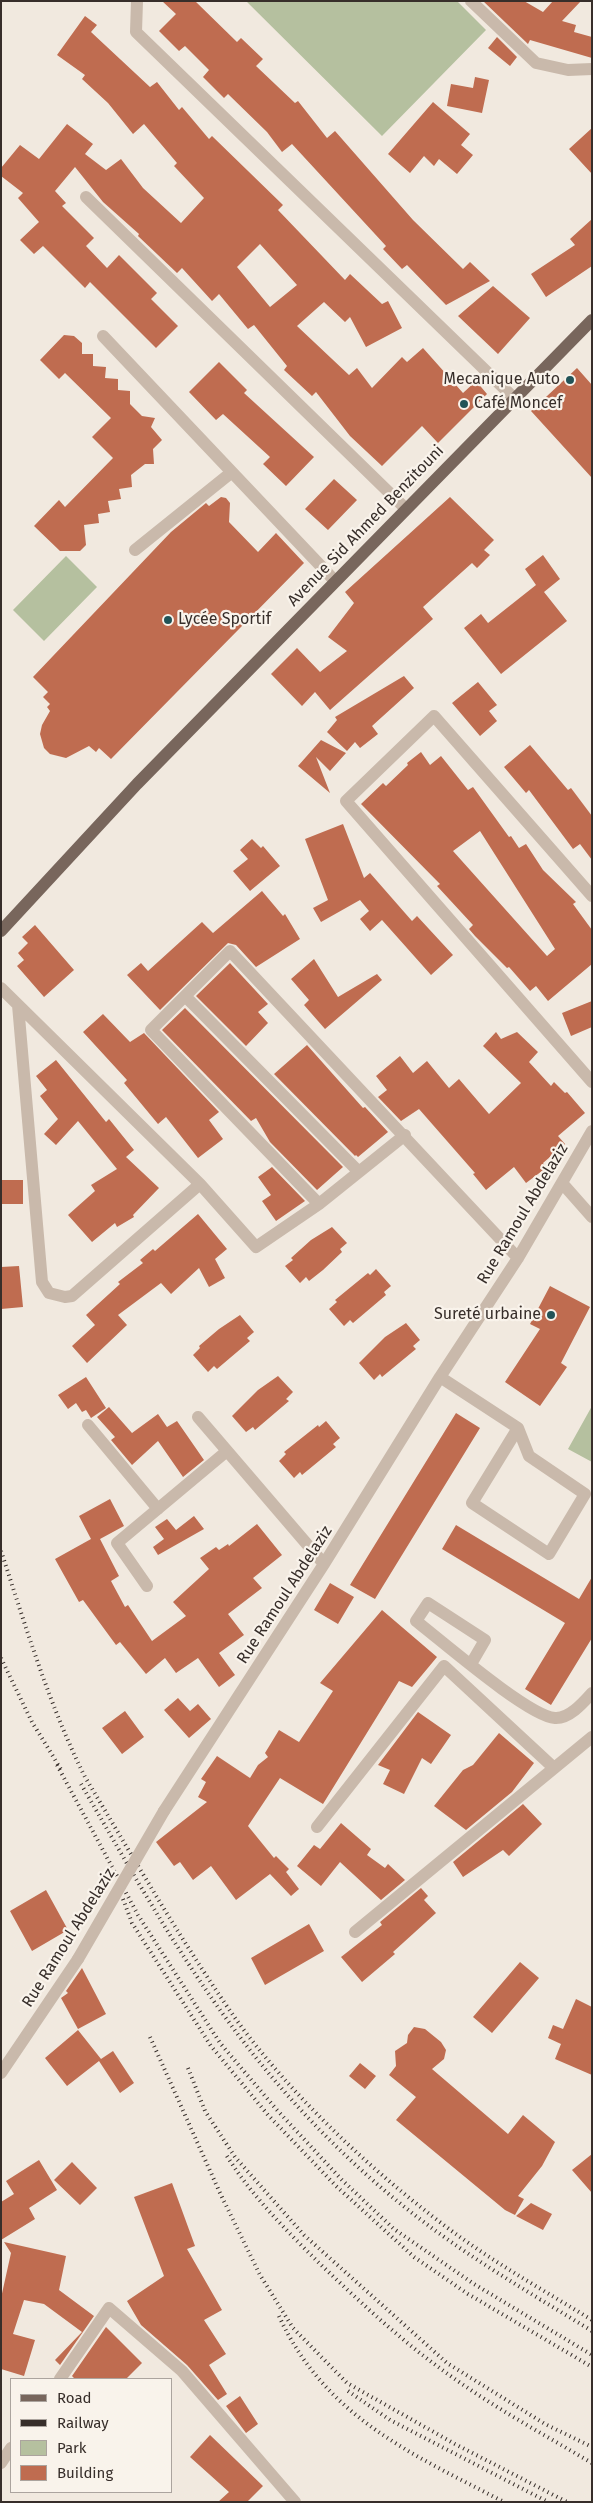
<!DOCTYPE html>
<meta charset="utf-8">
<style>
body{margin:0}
#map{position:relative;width:593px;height:2503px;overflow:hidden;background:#f1e9df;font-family:"Fira Sans",sans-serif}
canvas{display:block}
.frame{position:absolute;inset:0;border:2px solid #372e2a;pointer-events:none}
.legend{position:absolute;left:10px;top:2378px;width:162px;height:115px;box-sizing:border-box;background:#f9f3eb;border:1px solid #aba49e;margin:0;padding:6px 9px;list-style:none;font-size:15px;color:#372e2a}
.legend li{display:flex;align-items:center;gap:10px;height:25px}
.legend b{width:25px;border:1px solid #aba49e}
</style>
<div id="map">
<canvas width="593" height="2503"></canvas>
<div class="frame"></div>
<ul class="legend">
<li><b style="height:6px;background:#78665c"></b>Road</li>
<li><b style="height:6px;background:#372e2a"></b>Railway</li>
<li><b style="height:14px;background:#b5c09f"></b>Park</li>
<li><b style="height:14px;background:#bf6c50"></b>Building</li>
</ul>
</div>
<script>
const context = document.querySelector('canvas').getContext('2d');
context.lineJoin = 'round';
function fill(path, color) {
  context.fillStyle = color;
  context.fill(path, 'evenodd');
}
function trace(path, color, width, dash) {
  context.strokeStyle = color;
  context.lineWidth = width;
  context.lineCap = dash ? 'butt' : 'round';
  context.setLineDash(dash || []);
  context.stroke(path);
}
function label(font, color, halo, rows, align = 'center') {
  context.font = font + ' "Fira Sans",sans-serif';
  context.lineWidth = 4.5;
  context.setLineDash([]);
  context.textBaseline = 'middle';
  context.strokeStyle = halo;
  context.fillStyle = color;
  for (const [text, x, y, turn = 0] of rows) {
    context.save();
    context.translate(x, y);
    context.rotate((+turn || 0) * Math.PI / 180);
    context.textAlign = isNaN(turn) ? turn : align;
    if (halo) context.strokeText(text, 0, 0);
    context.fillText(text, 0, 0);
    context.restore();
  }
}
fill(new Path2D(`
 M246,1H457L486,30L382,136Z
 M66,556L97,587L44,641L13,610Z
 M592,1406V1462L568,1449Z`), '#b5c09f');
fill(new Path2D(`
 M162,1H195L237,42L241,38L263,59L256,66L295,103L298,101L327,138L335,131L413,220L463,269L470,262L490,281L446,305L407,265L402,269L383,249L386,246L292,144L282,152L267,132L228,94L224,98L203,77L209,70L185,46L179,51L159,31L176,14Z
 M483,1H524L543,12L553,1H581L562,21L576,25L574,32L592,37V58L530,40L528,44Z
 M85,16L97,25L91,32L150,87L157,82L179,110L182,107L209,139L212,136L283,205L278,210L345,280L350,274L382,304L388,301L402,328L366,347L350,317L345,322L324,302L297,326L349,375L357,368L372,388L402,357L407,362L423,348L463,393L476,381L487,394L438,443L422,426L382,466L350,436L316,392L312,396L284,370L287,366L254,325L248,329L219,294L212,301L182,268L177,273L138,236L139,234L103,202L75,167L55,191L66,203L62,206L94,238L86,246L107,268L119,255L157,293L151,299L178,326L156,348L90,282L85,288L43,246L34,254L20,240L39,222L18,198L23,193L1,176V168L20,145L39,159L67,124L93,144L85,154L106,170L121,159L143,188L181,223L204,198L174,166L177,163L144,124L133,134L108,103L82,79L85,75L57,55ZM260,244L297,285L270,307L237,267Z
 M497,37L517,57L510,66L488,48Z
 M475,77L489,80L482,113L447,106L451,84L473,88Z
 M433,102L470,134L461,145L473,155L457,174L439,159L434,166L424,156L410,173L388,154Z
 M592,128V174L569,149Z
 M592,219V266L546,297L531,274L575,245L570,239Z
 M493,286L530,318L498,354L458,316Z
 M64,335L74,336L82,343V354H93V366L106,367L105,378L118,379V390L130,391V404L142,416L155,418L151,427L162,440L153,449L154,464H145L131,475L132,487L119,489L121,499L108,501L110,512L98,514L99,523L84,525L86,545L80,551H60L34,526L59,500L65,507L113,458L92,437L111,418L65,373L59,379L40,360Z
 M219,362L247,390L244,393L314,457L286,486L263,464L270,457L223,414L216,420L189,392Z
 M577,368L592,385V478L531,411Z
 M334,479L357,500L328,530L305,509Z
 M221,497L226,498L230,503L229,522L258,552L276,533L304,563L111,759L99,748L96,752L89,746L66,758L50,754L44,748L40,734L42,725L50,711L47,707L50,704L43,697L48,692L33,677L171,532L206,503L209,506Z
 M450,497L494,540L484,550L490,555L477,568L472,563L423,607L433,619L330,710L315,692L302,706L271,674L297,648L320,672L347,651L328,637L354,603L345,592Z
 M543,555L560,579L544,592L567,621L501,674L464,628L481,614L488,623L536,585L525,569Z
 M404,676L414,688L372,726L378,734L360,748L355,742L347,751L327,732L337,720L335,717Z
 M478,682L497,705L489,711L497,721L480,736L452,703Z
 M321,740L346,753L330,771L316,757L330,793L298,766Z
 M530,745L568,790L571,788L592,816V860L580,844L573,849L529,790L526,793L504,767Z
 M421,752L430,765L441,756L468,790L473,787L509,837L511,836L519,848L526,844L543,870L576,902L573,904L592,930V964L548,1001L536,986L530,991L509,967L507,968L475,936L469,929L473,925L437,886L440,884L361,804L383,783L386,786L408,765L407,763ZM480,831L555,949L547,956L453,851Z
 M343,824L364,878L370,873L412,921L417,916L453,955L431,975L382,920L370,931L360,919L369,911L360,900L321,922L313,908L328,900L305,839Z
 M252,839L261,848L263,846L280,866L250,891L233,871L248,859L240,850Z
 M262,891L283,916L285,914L300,939L256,967L236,945L228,943L160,1010L127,975L141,963L148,971L202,922L213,933Z
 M35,925L74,970L44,997L17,966L24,960L18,953L28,943L22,937Z
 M314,959L338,997L377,974L382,980L325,1029L304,1005L309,1000L291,979Z
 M230,963L268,1004L258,1012L268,1023L246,1046L196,996Z
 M592,1001V1027L571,1036L562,1013Z
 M185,1008L343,1167L317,1190L270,1142L256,1118L251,1121L162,1030Z
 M103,1014L130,1042L144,1033L219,1112L209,1120L223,1139L198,1158L166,1117L158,1124L124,1083L127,1080L83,1032Z
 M496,1032L501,1039L517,1032L538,1052L529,1062L551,1086L554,1082L565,1093L567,1092L585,1113L558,1136L565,1144L543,1163L546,1168L526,1183L514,1167L486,1190L473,1174L475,1173L419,1109L401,1121L378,1097L387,1090L376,1076L400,1056L413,1073L427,1061L449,1088L459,1079L489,1114L521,1083L483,1046Z
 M307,1045L363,1108L365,1107L388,1132L358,1157L356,1155L355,1156L274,1074Z
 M56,1060L106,1122L109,1119L134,1150L126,1157L159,1188L133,1215L134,1217L117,1227L115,1223L92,1242L68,1215L95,1191L91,1185L117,1169L78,1121L56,1145L44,1134L58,1119L40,1096L47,1090L36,1076Z
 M272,1167L305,1201L276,1221L262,1201L271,1195L258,1177Z
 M1,1180H23V1204H1Z
 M198,1214L227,1249L215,1259L225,1278L209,1287L199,1268L171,1294L161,1283L118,1315L127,1325L87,1363L72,1346L95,1325L86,1315L120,1284L118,1282L143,1263L140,1260L153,1249L155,1251Z
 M332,1227L347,1243L340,1249L342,1252L323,1270L309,1281L306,1277L300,1283L285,1266L293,1260L291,1258L311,1240Z
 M19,1266L23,1307L1,1309V1267Z
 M376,1269L391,1286L384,1292L386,1295L353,1323L350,1320L344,1326L329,1309L337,1302L335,1300L368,1273L370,1275Z
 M550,1286L590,1307L561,1363L567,1367L540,1406L505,1382L540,1329L530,1324Z
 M240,1315L254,1332L247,1338L250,1341L217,1369L214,1366L208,1372L193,1355L200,1348L199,1346L219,1329Z
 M406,1323L420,1340L413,1346L416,1349L382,1377L380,1374L374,1380L359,1363L385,1337Z
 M278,1376L293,1392L286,1399L289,1401L255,1430L253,1427L246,1432L232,1416L258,1390Z
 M86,1377L106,1408L91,1418L86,1410L82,1412L76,1403L68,1409L58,1395Z
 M109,1407L132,1433L158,1414L167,1427L177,1421L204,1460L183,1477L158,1441L132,1465L111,1440L115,1437L97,1417Z
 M456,1413L480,1428L375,1599L350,1585Z
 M326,1421L340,1438L333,1444L336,1447L302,1475L300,1472L294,1478L279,1461L286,1454L284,1452L318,1425L319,1427Z
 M110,1499L124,1526L100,1539L119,1576L111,1581L125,1607L128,1605L152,1641L186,1616L173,1602L209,1569L200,1558L216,1547L219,1550L228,1544L229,1546L257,1524L282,1555L253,1578L262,1588L228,1614L244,1635L219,1653L235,1675L219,1687L198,1658L176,1673L165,1658L146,1674L120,1642L116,1645L83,1600L79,1602L55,1559L91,1539L79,1516Z
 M194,1516L204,1529L158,1555L153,1547L164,1539L155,1527L167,1519L176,1530Z
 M456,1525L579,1599L592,1577V1638L551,1705L525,1689L565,1623L442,1549Z
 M330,1583L354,1597L338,1624L314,1610Z
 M382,1610L437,1657L412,1687L399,1681L323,1804L280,1778L248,1826L274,1858L276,1856L289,1869L286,1872L299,1889L291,1896L270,1874L236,1900L211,1866L193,1880L180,1862L174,1866L156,1842L207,1802L198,1797L206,1782L201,1779L217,1756L250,1778L258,1765L268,1757L265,1753L279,1730L299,1742L333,1691L320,1683Z
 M178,1698L190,1711L198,1704L211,1719L189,1738L164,1710Z
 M125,1711L144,1737L122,1754L102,1728Z
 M418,1712L451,1735L431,1764L422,1758L404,1794L383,1784L390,1770L378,1765Z
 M499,1733L534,1763L512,1792L466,1830L434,1806L463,1770L473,1765Z
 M523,1804L542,1824L509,1856L503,1850L463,1877L453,1862Z
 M341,1823L371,1849L367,1855L385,1868L388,1864L405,1880L381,1900L340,1862L321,1886L297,1866L314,1845L320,1849Z
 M421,1888L428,1896L424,1900L436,1913L393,1952L395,1954L362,1982L341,1957L382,1925L380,1922Z
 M46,1890L68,1930L32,1951L10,1911Z
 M309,1924L324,1951L265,1985L251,1958Z
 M520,1962L539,1978L492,2033L473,2017Z
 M82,1968L106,2014L78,2029L61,1998L68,1993L66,1991Z
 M576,1999L592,2007V2075L555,2059L561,2044L548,2038L553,2025L563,2029Z
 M414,2027L425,2029L441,2042L446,2050L444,2059L432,2069L508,2134L523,2115L555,2142L542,2166L518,2196L524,2199L515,2215L505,2210L396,2120L416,2097L389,2075L396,2066L395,2051L407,2043L408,2035Z
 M78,2030L101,2059L113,2051L134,2083L120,2093L99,2061L67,2086L45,2058Z
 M360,2063L376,2076L365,2089L349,2076Z
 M592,2154V2193L572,2170Z
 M39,2160L57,2190L29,2208L35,2219L1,2240V2202L14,2194L6,2181Z
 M72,2162L97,2188L80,2205L54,2180Z
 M172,2183L195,2246L187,2249L222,2310L204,2320L226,2354L209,2365L227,2394L218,2400L187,2365L141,2325L127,2301L164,2276L134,2197Z
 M531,2203L552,2214L543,2230L516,2216Z
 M4,2242L66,2256L59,2290L94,2316L60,2365L55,2360L82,2332L44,2304L24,2300L13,2334L35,2340L24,2376L1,2369V2298L11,2253Z
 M106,2327L142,2363L126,2379H75L72,2376Z
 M240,2396L258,2424L246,2433L226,2406Z
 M210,2435L263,2486L247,2502H218L229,2492L190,2457Z`), '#bf6c50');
trace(new Path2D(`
 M137,1L136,32L515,399
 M471,1L536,63L568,70L592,69
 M86,197L405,508
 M103,336L335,581
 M135,550L232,472
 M592,896L434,716L346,801L592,1082
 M1,988L200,1184L256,1247L319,1204L405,1135
 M185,996L359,1172
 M18,1005L42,1282L49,1293L65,1297L72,1296L200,1184
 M562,1183L592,1217
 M319,1204L151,1030L230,951L518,1258
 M440,1377L518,1428L529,1456L585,1494L549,1554L472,1503L518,1428
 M198,1417L324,1564
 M88,1425L158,1509
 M147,1586L117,1543L227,1451
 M471,1664L485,1640L428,1603L416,1621C442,1641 528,1716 555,1718C569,1719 583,1703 592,1693
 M164,1811L324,1564L440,1377L518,1258L592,1131
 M317,1827L444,1666L554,1768
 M355,1932L592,1737
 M1,2073L78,1959
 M60,2379L109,2308L182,2371L295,2502
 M1,2463L11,2448`), '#c9b9ab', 12);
trace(new Path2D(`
 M1,931L137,784L592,320`), '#78665c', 12);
trace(new Path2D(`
 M1,1551C26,1627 49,1705 85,1777C133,1857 180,1939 233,2015C291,2097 380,2179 460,2237C502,2267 548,2293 592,2320
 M1,1658L32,1722L62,1771
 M57,1765L138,1915L220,2043L277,2110L342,2180L394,2229L474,2284L592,2355
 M81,1784C128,1865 173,1946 228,2021C281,2094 345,2161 416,2216C471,2259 532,2294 592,2331
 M123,1899L132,1923L211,2046L268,2115L336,2186L414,2257L468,2294L592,2367
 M150,2037L220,2193L260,2275L293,2328L347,2383L455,2444L567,2502
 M188,2068L205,2111L235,2157L304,2235L447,2363L545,2424L592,2447
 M227,2156C251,2195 286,2230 318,2262C357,2299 397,2337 441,2369C488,2404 541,2433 592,2463
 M279,2316C325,2417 412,2454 504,2502
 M348,2391L390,2420L548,2502`), '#372e2a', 4, [1, 4]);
trace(new Path2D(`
 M78,1959L164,1811`), '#c9b9ab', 12);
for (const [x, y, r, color] of [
 [570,380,5,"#225357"],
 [464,404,5,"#225357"],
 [168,620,5,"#225357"],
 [551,1315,5,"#225357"]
]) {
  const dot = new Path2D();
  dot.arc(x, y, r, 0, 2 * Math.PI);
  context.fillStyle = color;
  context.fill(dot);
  trace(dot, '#f9f3eb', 2);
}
label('16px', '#372e2a', '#f9f3eb', [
 ["Mecanique Auto",560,380],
 ["Café Moncef",474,404,"left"],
 ["Lycée Sportif",178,620,"left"],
 ["Sureté urbaine",541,1315]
], 'right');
label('16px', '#372e2a', '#f9f3eb', [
 ["Avenue Sid Ahmed Benzitouni",366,526,-46],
 ["Rue Ramoul Abdelaziz",523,1214,-59],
 ["Rue Ramoul Abdelaziz",285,1595,-57],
 ["Rue Ramoul Abdelaziz",69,1938,-58]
]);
</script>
